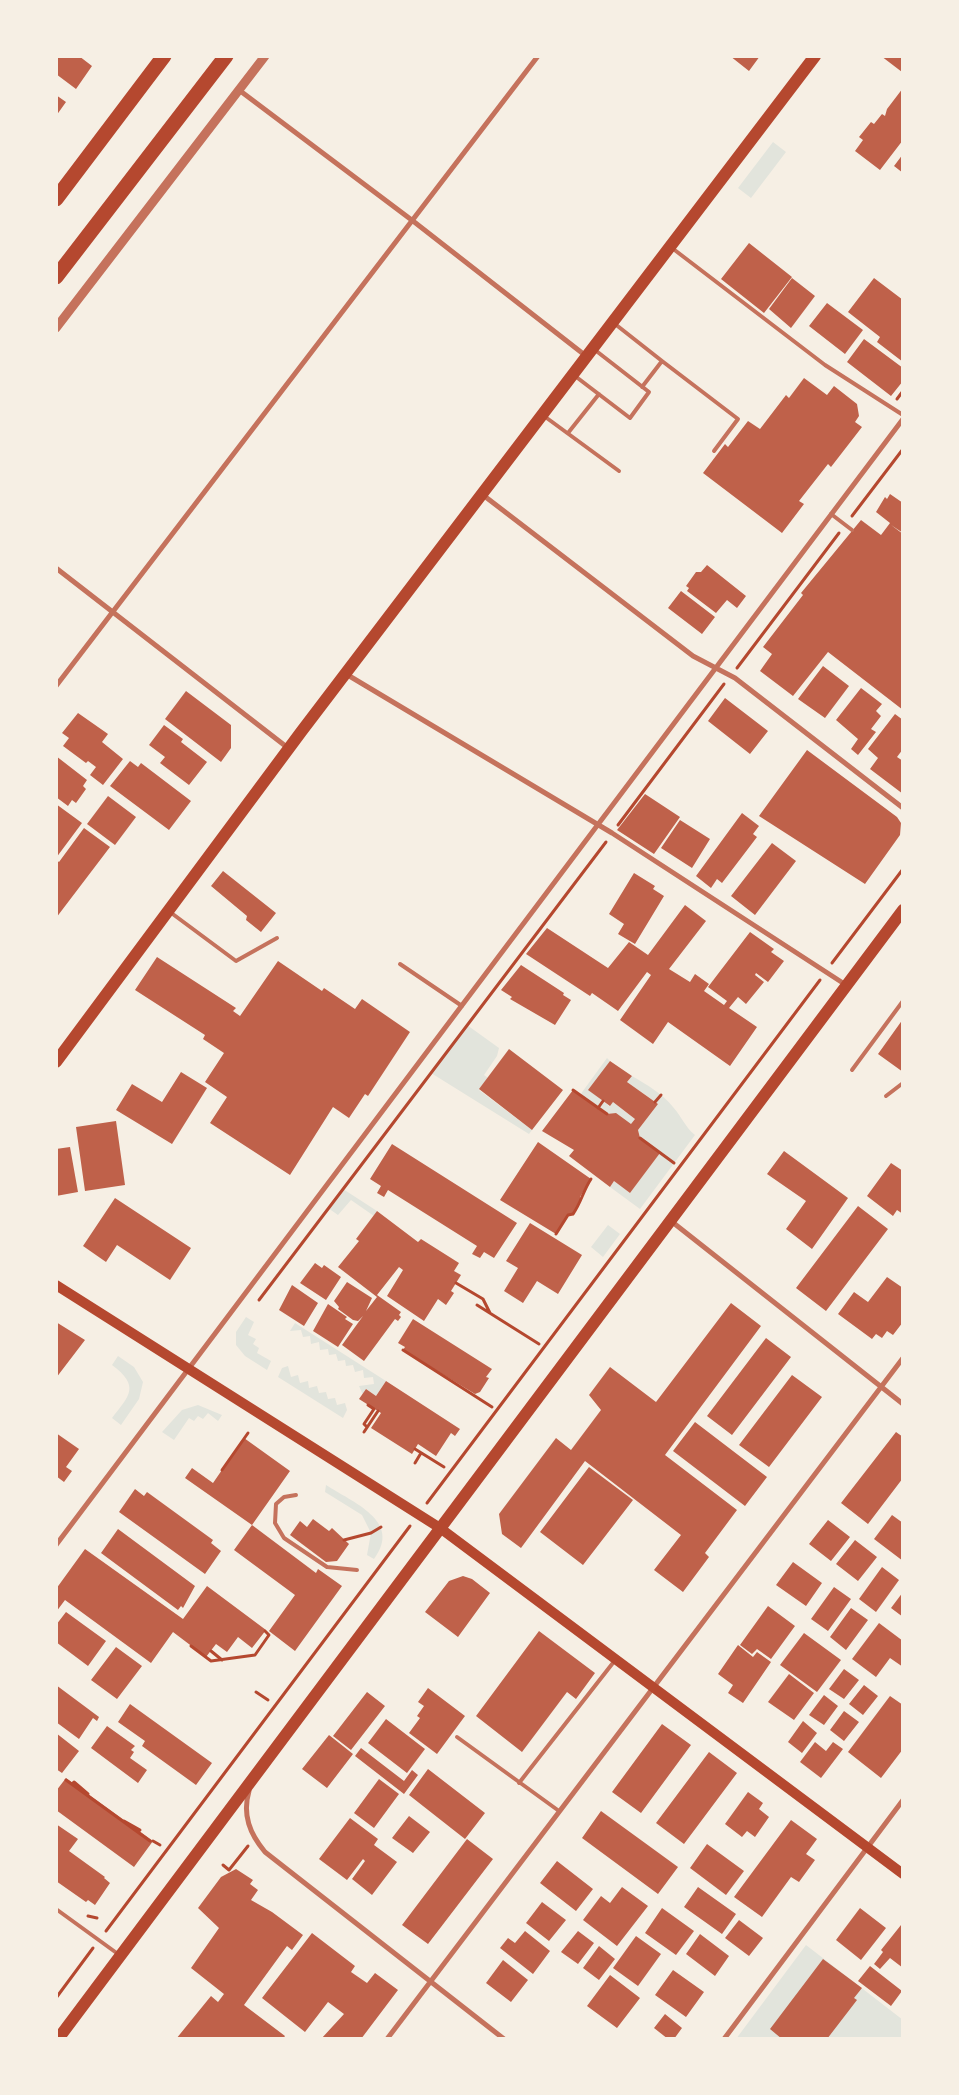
<!DOCTYPE html>
<style>
body{margin:0}
#map{position:relative;width:959px;height:2095px;overflow:hidden;background:#f6efe4;font-family:Ubuntu,sans-serif}
canvas{display:block}
.frame{position:absolute;inset:0;border:58px solid #f6efe4;pointer-events:none}
</style>
<div id="map">
<canvas width="959" height="2095"></canvas>
<div class="frame"></div>
</div>
<script>
const context = document.querySelector('canvas').getContext('2d');
context.lineJoin = 'round';
function fill(path, color) {
  context.fillStyle = color;
  context.fill(path, 'evenodd');
}
function trace(path, color, width, dash) {
  context.strokeStyle = color;
  context.lineWidth = width;
  context.lineCap = dash ? 'butt' : 'round';
  context.setLineDash(dash || []);
  context.stroke(path);
}
fill(new Path2D(`
 M773,142L786,152L751,198L738,188Z
 M467,1025L499,1048L497,1056L484,1075L488,1078L479,1090L532,1130L529,1134L431,1073Z
 M607,1058L610,1061L589,1090L609,1106L613,1102L635,1119L631,1124L607,1114L580,1095Z
 M632,1076C647,1085 662,1093 673,1107C682,1117 685,1127 695,1135L640,1209L610,1187L614,1181L630,1193L660,1153L640,1138L638,1130L658,1104L627,1082Z
 M343,1189L377,1211L374,1216L351,1200L338,1215L328,1208Z
 M608,1225L620,1234L603,1257L591,1247Z
 M246,1317L254,1322L248,1335L256,1339L253,1344L259,1348L257,1353L271,1361L267,1370L245,1356L236,1345V1332Z
 M295,1323L386,1381L376,1396L366,1389L363,1395L359,1386L374,1384L373,1377L364,1378L363,1370L355,1372L353,1365L346,1366L345,1360L338,1361L336,1354L329,1355L328,1349L320,1350L319,1342L311,1344L310,1336L303,1337L301,1330L290,1331Z
 M118,1356L134,1367L143,1382L139,1399L121,1425L112,1418C130,1395 140,1386 112,1365Z
 M288,1366L291,1377L298,1375L300,1383L308,1381L309,1388L317,1386L319,1393L326,1392L328,1399L335,1398L337,1405L345,1403L347,1410L343,1418L278,1377L282,1368Z
 M198,1405L222,1415L218,1421L208,1413L203,1419L198,1416L194,1421L189,1418L174,1440L162,1432L182,1410Z
 M326,1485C352,1502 403,1521 374,1559L367,1555L371,1533L362,1515L325,1492Z
 M806,1945L903,2020V2039H736Z`), '#e2e4dc');
fill(new Path2D(`
 M56,56H79L92,66L76,89L56,74Z
 M730,56H760L749,71Z
 M881,56H903V71L902,72Z
 M903,88V140L880,170L855,151L863,140L859,137L871,122L874,124L882,114L885,116L887,109Z
 M56,95L66,102L56,116Z
 M903,154V173L894,166Z
 M749,243L792,277L764,313L721,279Z
 M792,278L815,296L791,328L769,309Z
 M874,278L903,300V362L877,342L880,337L848,312Z
 M827,303L863,330L845,354L809,326Z
 M864,339L903,368V381L891,396L847,362Z
 M804,378L827,395L834,386L857,404L859,416L855,422L862,427L831,467L828,464L799,501L804,504L782,533L703,473L725,444L728,447L748,421L760,429L786,395L789,398Z
 M890,494L903,503V533L891,525L903,534V710L828,652L793,696L760,671L772,654L763,647L803,595L801,593L861,520L881,535L890,523L876,512L885,497L887,499Z
 M707,565L746,596L737,608L727,600L716,613L687,591L689,588L686,586L696,572H701Z
 M681,591L715,617L702,634L668,608Z
 M823,666L849,686L825,718L798,699Z
 M861,688L882,704L876,711L881,716L871,729L876,732L858,755L851,749L858,739L836,720Z
 M186,691L231,725V748L221,762L165,719Z
 M725,698L768,731L750,754L708,721Z
 M78,713L108,734L102,742L123,759L103,785L90,775L96,767L88,761L86,763L63,746L69,738L62,733Z
 M895,714L903,720V749L897,757L903,761V794L870,769L878,758L868,749Z
 M164,725L183,739L181,742L207,762L189,785L160,763L165,757L149,745Z
 M807,750L897,817L901,823L900,835L865,884L759,816Z
 M56,756L87,780L83,786L86,789L76,803L72,800L68,806L56,797Z
 M130,761L138,767L141,763L191,801L169,830L110,786Z
 M645,794L680,817L654,854L617,830Z
 M108,796L136,817L115,845L87,824Z
 M56,804L82,823L56,858Z
 M742,813L759,826L753,834L757,837L722,883L717,879L711,888L696,876Z
 M680,820L710,839L692,868L661,848Z
 M84,828L110,847L56,918V860L59,862Z
 M772,843L796,861L755,915L731,896Z
 M223,871L276,913L261,932L246,920L247,916L211,886Z
 M634,873L655,886L653,889L664,896L635,944L618,934L624,924L609,914Z
 M685,905L706,921L669,969L690,982L695,974L709,984L704,991L724,1005L727,1001L708,987L750,932L774,949L771,952L784,961L768,982L756,973L755,975L764,982L746,1004L738,997L729,1008L757,1027L730,1066L668,1022L653,1044L620,1020L651,975L647,972L618,1011L592,993L590,996L526,954L547,928L608,968L629,942L648,955Z
 M157,957L236,1008L233,1011L240,1016L278,961L322,991L324,988L355,1009L362,999L410,1032L368,1096L365,1094L349,1118L333,1107L290,1175L210,1123L227,1097L205,1082L224,1053L203,1039L205,1035L135,990Z
 M521,965L564,993L563,995L571,1000L555,1025L510,999L512,997L501,990Z
 M903,1019V1072L878,1054Z
 M509,1049L563,1090L532,1130L479,1089Z
 M610,1061L632,1076L627,1082L658,1104L638,1130L640,1138L660,1153L630,1193L614,1181L610,1187L569,1156L574,1150L542,1131L573,1090L607,1114L616,1113L631,1124L635,1119L613,1102L610,1106L588,1090Z
 M181,1072L207,1088L172,1144L116,1110L132,1084L162,1102Z
 M116,1121L125,1185L85,1191L76,1127Z
 M538,1142L591,1179L580,1197V1203L573,1214L568,1215L556,1234L500,1200Z
 M392,1144L517,1223L494,1258L484,1252L480,1258L472,1254L477,1246L388,1190L384,1197L377,1193L381,1186L370,1179Z
 M70,1147L78,1192L56,1196V1149Z
 M784,1151L848,1198L812,1249L786,1229L806,1201L767,1174Z
 M891,1163L903,1171V1214L897,1210L893,1216L867,1196Z
 M115,1198L191,1248L170,1280L117,1245L106,1262L83,1246Z
 M858,1206L888,1229L826,1311L796,1288Z
 M377,1211L418,1242L421,1239L459,1263L454,1271L461,1275L451,1291L454,1293L446,1305L438,1299L424,1321L387,1296L403,1270L399,1267L377,1295L401,1312L399,1315L401,1317L398,1321L395,1319L364,1361L342,1345L363,1316L358,1321L353,1320L338,1309L339,1307L334,1301L347,1282L372,1298L366,1311L377,1297L338,1267L359,1241L356,1239Z
 M530,1223L582,1255L558,1294L537,1281L523,1303L504,1291L518,1268L506,1261Z
 M315,1263L322,1268L324,1265L341,1277L326,1300L300,1283Z
 M887,1277L903,1288V1314L901,1317L903,1322L893,1335L887,1331L882,1338L876,1334L872,1339L838,1314L854,1292L868,1302Z
 M292,1285L318,1303L304,1326L279,1310Z
 M731,1303L761,1326L665,1455L737,1510L705,1553L709,1557L683,1592L654,1570L681,1535L585,1461L521,1548L502,1534L499,1514L556,1438L571,1450L601,1410L589,1395L610,1367L656,1402Z
 M328,1304L347,1317L345,1319L353,1324L338,1347L313,1331Z
 M413,1319L492,1369L486,1377L489,1378L480,1392L475,1394L403,1350L405,1347L398,1343Z
 M56,1322L85,1340L56,1378Z
 M766,1338L791,1357L732,1435L707,1416Z
 M792,1375L822,1397L769,1467L739,1445Z
 M386,1381L460,1429L455,1436L451,1433L436,1456L418,1444L412,1454L371,1428L381,1413L359,1399L366,1389L376,1396Z
 M695,1422L767,1477L745,1506L673,1451Z
 M896,1432L903,1437V1478L868,1524L841,1503Z
 M56,1433L79,1449L66,1467L72,1471L64,1482L56,1476Z
 M244,1438L290,1471L252,1525L316,1573L318,1569L342,1586L295,1651L269,1631L295,1595L234,1550L252,1525L185,1478L192,1468L213,1483Z
 M589,1467L633,1500L583,1565L540,1532Z
 M135,1489L144,1496L147,1492L213,1540L211,1543L221,1551L205,1574L119,1512Z
 M892,1515L903,1523V1561L874,1539Z
 M313,1519L329,1531L332,1528L349,1544L337,1561L326,1562L290,1535L300,1521L307,1527Z
 M828,1520L850,1537L831,1561L809,1544Z
 M118,1529L195,1586L183,1608L181,1606L178,1610L101,1553Z
 M855,1540L877,1557L858,1581L836,1564Z
 M85,1549L183,1619L207,1586L266,1630L252,1648L238,1637L227,1652L216,1644L206,1657L173,1632L151,1663L65,1600L56,1612V1589Z
 M793,1562L822,1583L806,1606L776,1585Z
 M882,1567L899,1580L876,1612L859,1599Z
 M463,1576L472,1579L490,1593L458,1637L425,1612L449,1581Z
 M834,1587L851,1599L828,1631L811,1619Z
 M903,1592V1617L891,1608Z
 M768,1606L795,1626L771,1659L757,1649L752,1654L740,1645Z
 M851,1608L868,1620L846,1650L830,1637Z
 M66,1612L106,1641L88,1666L56,1642V1625Z
 M879,1623L903,1641V1667L890,1658L876,1677L852,1659Z
 M539,1631L595,1673L576,1699L567,1692L522,1752L476,1716Z
 M804,1633L841,1660L817,1692L780,1665Z
 M738,1645L753,1657L757,1652L771,1662L743,1703L728,1693L733,1685L718,1674Z
 M116,1647L142,1666L117,1699L91,1680Z
 M844,1669L859,1680L844,1699L829,1689Z
 M789,1674L814,1693L794,1720L768,1702Z
 M56,1685L99,1717L97,1721L93,1718L79,1739L56,1722Z
 M864,1685L878,1696L863,1715L849,1704Z
 M428,1688L465,1716L437,1754L409,1733L420,1718L417,1716L424,1706L418,1702Z
 M367,1692L385,1706L351,1750L333,1736Z
 M824,1695L838,1706L824,1725L809,1715Z
 M890,1696L903,1705V1749L881,1778L848,1752Z
 M130,1704L212,1763L196,1785L142,1746L145,1741L118,1722Z
 M844,1711L859,1722L844,1741L830,1730Z
 M386,1719L425,1749L407,1773L368,1743Z
 M803,1721L817,1733L802,1753L788,1742Z
 M662,1724L691,1745L641,1813L612,1792Z
 M107,1726L135,1746L131,1750L134,1752L130,1758L147,1770L138,1783L91,1748Z
 M56,1733L79,1751L62,1773L56,1769Z
 M329,1735L353,1754L327,1788L302,1769Z
 M815,1742L826,1751L833,1742L843,1749L821,1778L800,1762Z
 M361,1748L404,1781L412,1770L418,1775L404,1794L355,1756Z
 M709,1752L737,1773L684,1844L656,1823Z
 M428,1769L485,1813L465,1839L409,1795Z
 M66,1778L153,1841L134,1867L56,1810V1791Z
 M379,1779L399,1794L374,1828L354,1813Z
 M748,1792L763,1803L759,1809L769,1817L755,1837L747,1831L742,1837L725,1824Z
 M601,1811L678,1867L658,1894L582,1838Z
 M409,1816L430,1832L413,1853L392,1838Z
 M350,1818L378,1839L374,1845L397,1862L372,1895L352,1879L365,1861L363,1859L347,1880L319,1859Z
 M791,1820L817,1839L806,1854L815,1860L799,1882L791,1877L762,1917L734,1897Z
 M56,1824L78,1839L69,1851L105,1877L104,1878L110,1883L95,1905L88,1900L86,1902L56,1881Z
 M467,1839L493,1859L428,1944L402,1925Z
 M707,1844L744,1871L726,1895L690,1868Z
 M557,1861L593,1889L576,1911L540,1883Z
 M236,1869L253,1880L250,1884L258,1890L251,1900L272,1912L303,1935L292,1950L287,1946L244,2005L285,2036L283,2039H176L211,1996L218,2002L224,1994L191,1968L219,1928L198,1908L221,1877Z
 M622,1887L648,1906L617,1946L583,1920L601,1896L610,1903Z
 M698,1887L736,1914L722,1934L684,1907Z
 M542,1902L566,1920L549,1941L526,1923Z
 M662,1908L694,1931L676,1955L645,1933Z
 M860,1908L886,1928L861,1960L836,1940Z
 M739,1920L763,1938L749,1956L725,1938Z
 M901,1925L903,1968L890,1958L880,1969L874,1964L883,1952L881,1950Z
 M525,1931L550,1951L533,1974L500,1948L508,1938L515,1943Z
 M578,1931L594,1943L578,1964L561,1952Z
 M312,1933L355,1966L351,1972L367,1983L375,1973L398,1990L361,2039H321L344,2014L328,2002L305,2032L262,1998Z
 M700,1934L729,1956L715,1976L686,1954Z
 M636,1936L661,1954L638,1986L613,1968Z
 M599,1946L615,1959L599,1980L583,1968Z
 M823,1959L862,1988L854,1998L857,2000L827,2039H782L770,2029Z
 M503,1960L528,1980L511,2002L486,1983Z
 M870,1966L902,1991L891,2006L858,1981Z
 M673,1970L704,1992L686,2017L655,1995Z
 M610,1975L640,1998L617,2028L587,2006Z
 M665,2014L682,2028L674,2039H668L654,2028Z`), '#bf614a');
trace(new Path2D(`
 M897,399L903,391
 M852,516L903,449
 M737,668L839,533
 M618,825L724,684
 M832,963L903,869
 M573,1090L607,1114
 M655,1102L661,1095
 M598,1108L603,1101
 M640,1138L674,1163
 M556,1234L568,1215L573,1214C581,1203 583,1191 591,1179
 M456,1283L483,1299L490,1313
 M259,1300L606,842
 M477,1305L539,1344
 M403,1350L492,1407
 M367,1427L364,1424L374,1409L368,1405
 M364,1432L378,1411
 M415,1449L444,1467
 M415,1463L421,1453
 M222,1470L248,1433
 M427,1503L820,980
 M344,1540L371,1533L381,1527
 M191,1646L211,1661L255,1655L269,1635L265,1631
 M211,1651L222,1660
 M256,1692L268,1700
 M66,1780L150,1841
 M72,1784L74,1782L88,1794
 M124,1821L140,1830L138,1832
 M153,1841L160,1845
 M223,1865L229,1870L248,1846
 M88,1916L97,1918
 M106,1931L410,1526
 M56,1998L93,1948`), '#b5482f', 3);
trace(new Path2D(`
 M672,248L825,365L903,415
 M615,324L662,361L642,387
 M662,361L738,419L714,451
 M575,376L630,418L649,392L595,350
 M544,416L619,471
 M568,433L599,394
 M831,514L852,530
 M170,912L236,961L277,938
 M400,964L462,1006
 M852,1070L903,1001
 M886,1096L903,1083
 M296,1495L284,1497L276,1504L275,1523L284,1538L327,1567L357,1570
 M457,1737L559,1811
 M519,1783L616,1659
 M56,1909L118,1954`), '#c5725c', 4);
trace(new Path2D(`
 M239,90L413,221L586,356
 M483,495L693,656L735,678L903,808
 M56,568L288,748
 M346,674L612,833L846,985
 M56,686L538,56
 M671,1221L903,1404
 M56,1545L903,419
 M249,1791C242,1815 250,1834 265,1852L504,2039
 M387,2039L903,1358
 M724,2039L903,1800`), '#c5725c', 5);
trace(new Path2D(`
 M56,328L265,56`), '#c5725c', 9);
trace(new Path2D(`
 M56,1285L440,1528L903,1874`), '#b5482f', 10);
trace(new Path2D(`
 M56,1062L301,732L815,56
 M58,2039L903,910`), '#b5482f', 12);
trace(new Path2D(`
 M56,199L164,56
 M56,277L226,56`), '#b5482f', 15);
</script>
